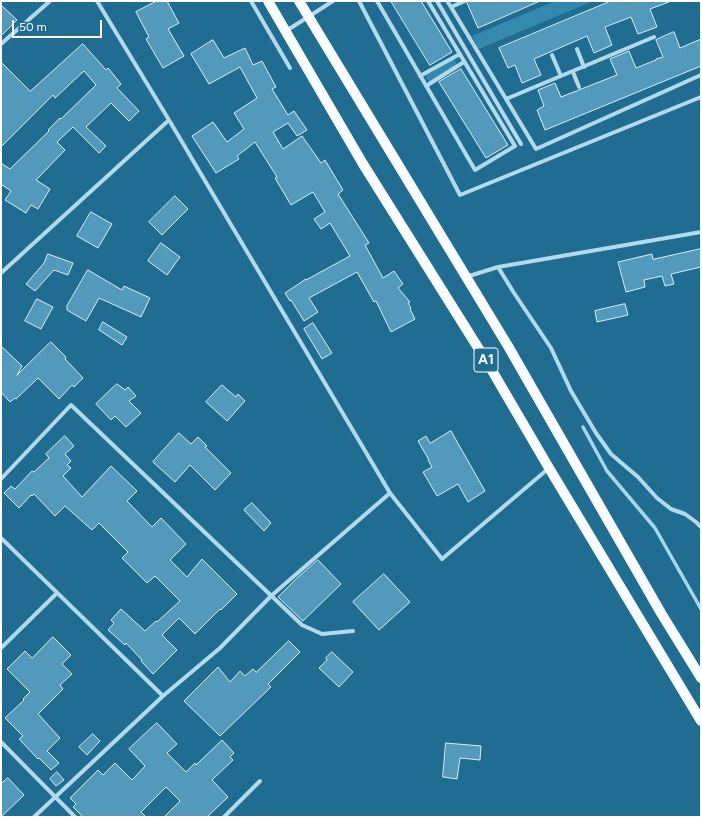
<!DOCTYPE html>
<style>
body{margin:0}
#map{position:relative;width:702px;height:818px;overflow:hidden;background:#216c91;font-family:Figtree,sans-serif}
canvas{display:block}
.frame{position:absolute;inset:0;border:2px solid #fff;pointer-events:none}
.scale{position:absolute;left:12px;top:20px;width:90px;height:18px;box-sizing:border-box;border:2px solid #fff;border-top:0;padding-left:5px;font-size:12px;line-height:14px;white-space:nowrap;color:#fff;-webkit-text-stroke:3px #216c91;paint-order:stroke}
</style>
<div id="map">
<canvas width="702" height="818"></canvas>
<div class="frame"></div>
<div class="scale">50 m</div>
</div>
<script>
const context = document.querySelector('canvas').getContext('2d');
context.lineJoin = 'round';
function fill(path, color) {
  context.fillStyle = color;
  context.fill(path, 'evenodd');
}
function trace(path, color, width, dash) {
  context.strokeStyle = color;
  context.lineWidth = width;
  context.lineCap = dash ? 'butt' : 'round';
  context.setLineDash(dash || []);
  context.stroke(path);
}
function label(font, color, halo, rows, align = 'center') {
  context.font = font + ' Figtree,sans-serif';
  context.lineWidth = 3;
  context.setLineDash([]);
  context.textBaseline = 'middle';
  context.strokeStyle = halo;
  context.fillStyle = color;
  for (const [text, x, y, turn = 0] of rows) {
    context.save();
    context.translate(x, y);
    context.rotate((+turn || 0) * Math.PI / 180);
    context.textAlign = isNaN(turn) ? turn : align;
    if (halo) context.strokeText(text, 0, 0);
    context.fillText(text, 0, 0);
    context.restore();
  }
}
fill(new Path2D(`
 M555,1H593L479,49L472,36Z
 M454,59L457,65L429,82L425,76Z`), '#3588ae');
trace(new Path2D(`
 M583,427L607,471L655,528L701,609`), '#a5d8ee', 3.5);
const building = new Path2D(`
 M157,1H167L179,23L168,29L184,56L163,68L146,39L149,37L136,12Z
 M391,1H421L452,52L430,65Z
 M468,1H540L478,28L467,3Z
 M611,1H669V2L650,9L657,27L638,34L631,17L605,27L612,45L594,53L587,36L534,59L541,75L522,83L515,65L508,68L499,48Z
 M1,5L17,20L1,36Z
 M674,32L680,48L701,39V66L545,130L537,110L544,106L538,90L555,83L561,97L617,75L610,59L629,51L636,68L656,60V59L663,57L656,40Z
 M213,40L224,58L245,48L253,65L262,61L276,87L272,89L288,115L294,111L307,130L297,136L288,123L273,132L283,149L302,136L321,163L325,160L343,190L338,194L369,243L365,245L383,278L394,271L403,284L398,288L410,302L408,303L411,308L410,309L415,319L391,332L376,301L374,302L357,272L309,298L318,312L304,321L291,300L290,301L285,293L306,279V280L350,256L330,223L321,229L314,219L325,212L313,192L291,205L275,178L277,177L255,142L237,156L239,159L216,173L192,136L213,122L227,142L244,129L234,113L257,98L240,67L209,84L191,54Z
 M83,44L106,70L108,68L121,84L117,88L139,111L129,121L111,103L86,127L106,146L99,153L73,127L57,142L65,150L36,180L50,189L38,209L31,205L26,213L5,200L11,191L1,184V163L10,169L49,131L48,130L60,118L61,119L96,85L84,71L55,98L53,95L1,147V62L30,91Z
 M461,69L508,145L486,158L439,82Z
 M175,196L188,209L162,235L149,222Z
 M91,212L112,224L98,248L77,236Z
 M161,243L180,257L167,275L148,261Z
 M701,249V267L671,274L674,284L665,286L662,276L644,280L645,287L626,292L618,262L652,254L653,259Z
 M48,254L73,263L68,275L54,270L35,291L26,284L44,263Z
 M88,270L122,290L124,286L150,298L141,317L99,298L86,321L67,310V306Z
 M37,299L53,307L41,329L25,321Z
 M625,304L628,315L597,322L595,311Z
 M103,322L127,337L122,345L99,330Z
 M313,323L332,353L322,359L304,329Z
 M51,342L66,357L65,359L83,378L74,387L72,385L59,399L38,378L16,399L15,398L10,402L1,392V346L22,366L17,375Z
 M117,384L125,390L128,387L136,396L129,401L141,413L126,427L115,416L111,420L96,404Z
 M222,385L236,397L238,394L245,401L227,421L206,402Z
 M451,431L485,491L468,502L458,484L437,496L423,472L432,467L428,460H429L418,441L426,436L430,443Z
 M179,433L191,444L198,437L207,446L205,447L231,473L215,490L190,465L175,482L153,462Z
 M65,436L74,446L65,454L71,461L67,465L71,468L63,476L82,497L111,466L137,491L127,501L152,527L161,518L186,544L170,560L187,577L202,559L237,594L221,610L220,609L195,634L179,618L162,635L177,650L153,674L141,661L142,660L126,643L125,645L108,630L114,623L111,620L121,609L145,631L156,621L157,622L180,601L155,576L147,583L122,558L128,552L99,523L92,530L65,506L55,516L34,494L32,496L31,495L19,508L4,493L11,486L15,489L32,471L34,472L49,458L46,454Z
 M252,503L271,523L264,531L244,510Z
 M318,560L341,584L303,621L278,597L296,579Z
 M384,574L410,602L379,630L353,602Z
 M53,637L71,655L62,664L72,674L60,685L63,689L38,714L60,738L47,751L59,763L51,770L39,758L38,759L19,739L23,736L5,718L24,700L23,699L30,692L7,669L25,651L32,658Z
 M289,641L300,652L268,684L271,687L220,736L184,701L218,667L230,682L240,671L245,676L253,669L256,672Z
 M332,652L353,672L339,687L319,668L327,660L326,658Z
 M157,723L177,744L167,753L186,772L195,763L196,765L222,740L234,753L230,757L233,760L212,780L228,797L207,817H164L180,801L166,787L141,812L146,817H83L73,807L76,804L70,798L98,770L103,775L115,763L132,780L145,766L129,749Z
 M93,734L100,741L87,755L79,747Z
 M446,743L481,746L480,760L460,758L457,779L443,777Z
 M57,772L64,780L56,786L50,779Z
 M8,778L24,795L1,817V784Z`);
fill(building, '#5299bb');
trace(building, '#d7eff9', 1);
trace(new Path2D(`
 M97,1L169,120L390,493L442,559L549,468
 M251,1L290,68
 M359,1L460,195L701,97
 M377,1L475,170L515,146L428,1
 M437,1L521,144
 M447,1L451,7L465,1
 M451,7L536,149L701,75
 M286,31L333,1
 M1,44L50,1
 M577,49L584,67
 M552,55L561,76
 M573,72L579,87
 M420,76L460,54
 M426,86L464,62
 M506,99L654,37
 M498,267L514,293L551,348L571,391L596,433L611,454L638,477L657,498L671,509L685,514L696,522L701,527
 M1,273L169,120
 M466,277L498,267L701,232
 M1,479L71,405L302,625L322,634L353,631
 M1,538L163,696
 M1,648L57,593
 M1,742L75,817
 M34,817L163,696L220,648L271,596L390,493
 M224,817L260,781`), '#b2daed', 4);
trace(new Path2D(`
 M268,1L363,164L487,362L549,468L701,721
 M299,1L508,346L661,613L701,678`), '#f8fcff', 10);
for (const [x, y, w] of [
 [486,360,24]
]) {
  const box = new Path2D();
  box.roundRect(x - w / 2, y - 12, w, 24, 3);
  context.fillStyle = '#216c91';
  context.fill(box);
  trace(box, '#fff', 1);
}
label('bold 14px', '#fff', null, [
 ["A1",486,360]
]);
</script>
